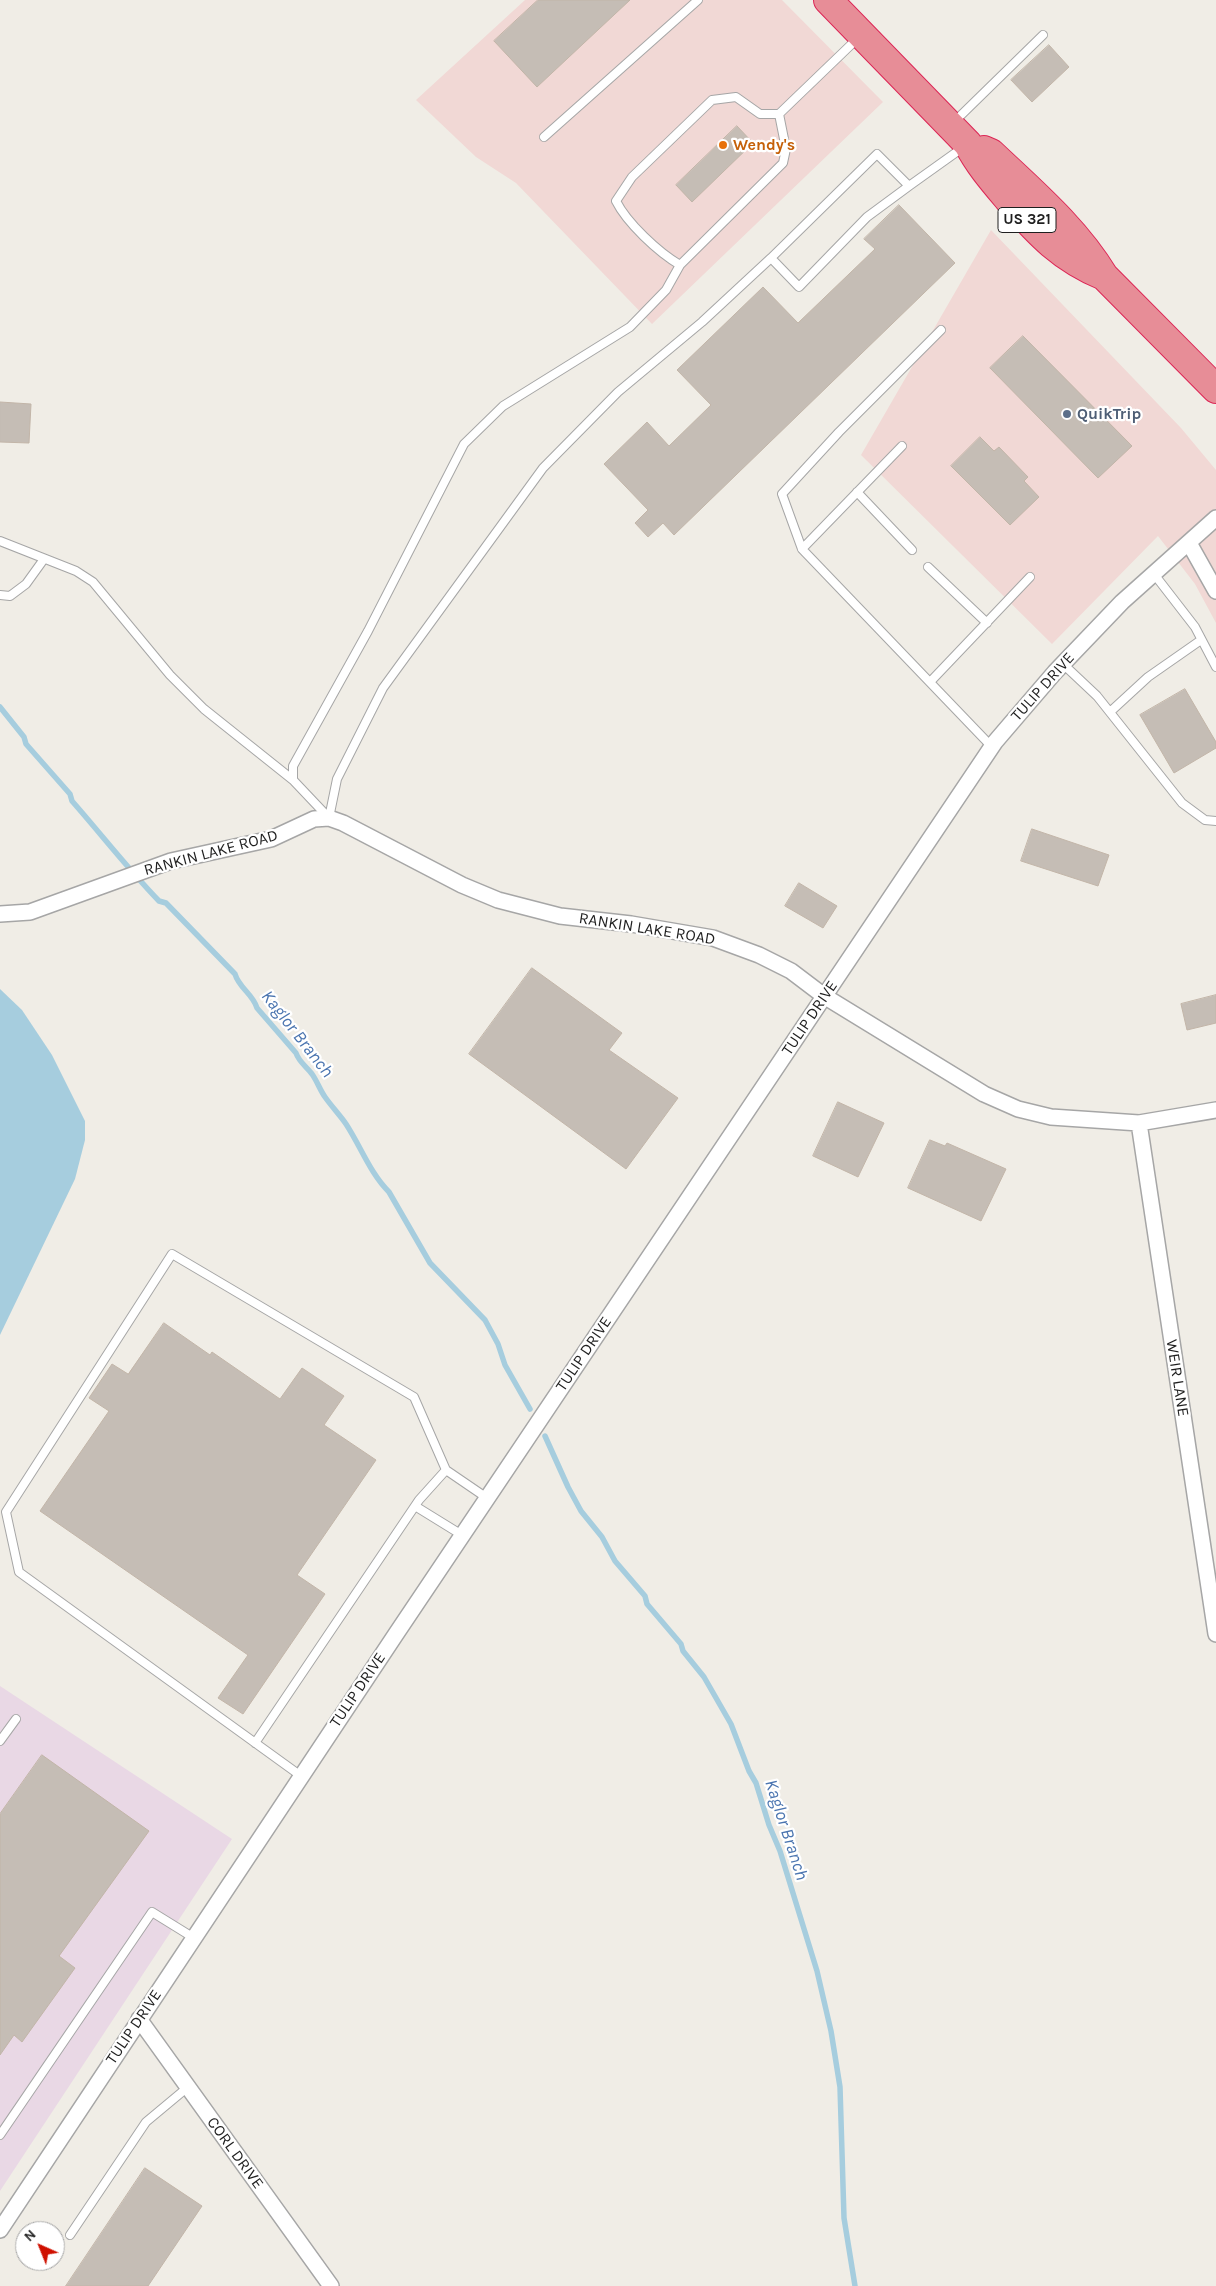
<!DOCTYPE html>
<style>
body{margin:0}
#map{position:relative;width:1216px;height:2286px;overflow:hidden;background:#f0ede6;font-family:Karla,sans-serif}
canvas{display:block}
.north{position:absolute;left:15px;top:2221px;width:50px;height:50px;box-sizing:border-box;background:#fff;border:1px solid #a5a5a5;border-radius:50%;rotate:316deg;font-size:14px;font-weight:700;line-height:20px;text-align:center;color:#1f1f1f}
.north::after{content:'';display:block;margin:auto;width:18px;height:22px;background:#cf1000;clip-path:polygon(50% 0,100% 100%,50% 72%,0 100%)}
</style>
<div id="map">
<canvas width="1216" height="2286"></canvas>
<div class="north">N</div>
</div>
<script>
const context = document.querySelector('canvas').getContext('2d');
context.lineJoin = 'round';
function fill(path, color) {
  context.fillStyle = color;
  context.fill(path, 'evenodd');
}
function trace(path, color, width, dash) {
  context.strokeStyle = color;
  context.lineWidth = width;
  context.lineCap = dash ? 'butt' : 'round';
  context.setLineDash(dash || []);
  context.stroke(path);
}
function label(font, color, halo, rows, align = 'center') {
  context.font = font + ' Karla,sans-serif';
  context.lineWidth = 4.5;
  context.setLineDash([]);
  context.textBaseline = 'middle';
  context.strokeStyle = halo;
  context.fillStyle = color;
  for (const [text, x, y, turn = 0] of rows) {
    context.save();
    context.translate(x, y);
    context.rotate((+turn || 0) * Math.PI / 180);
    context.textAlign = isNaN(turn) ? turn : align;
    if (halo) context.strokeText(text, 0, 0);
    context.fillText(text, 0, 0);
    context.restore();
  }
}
fill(new Path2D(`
 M525,0H782L883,102L652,324L516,183L476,157L416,100Z
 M991,230L1181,428L1216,470V623L1195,584L1158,536L1052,644L861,455Z`), '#f1d8d5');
fill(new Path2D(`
 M0,1686L232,1839L0,2191Z`), '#e9d8e5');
fill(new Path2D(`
 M0,989L22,1010L52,1055L85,1121V1140L75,1179L0,1335Z`), '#a6cdde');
trace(new Path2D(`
 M0,707L24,737L26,744L70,794L72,801C101,834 128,869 159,901L166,903L235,974C239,988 253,994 257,1008L296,1053C299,1062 306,1066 312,1074C317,1081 320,1090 325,1097C332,1107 340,1115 346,1124C361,1147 370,1173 389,1192L430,1263L485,1320L498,1344L505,1365L530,1409
 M545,1436L568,1487L581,1511L602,1537L615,1561L645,1596L647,1604L681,1644L683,1651L704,1677L731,1724L749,1771L756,1783L769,1825L780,1851L817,1971L831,2031L840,2087L844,2218L855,2286`), '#a6cdde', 5.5);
const building = new Path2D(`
 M538,0H630L537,87L494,41Z
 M1049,45L1069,67L1032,102L1011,80Z
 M737,126L753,143L692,202L676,185Z
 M899,205L955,263L674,535L663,523L648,537L635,523L648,510L604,464L647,422L669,446L711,405L677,370L763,287L798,323L875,249L864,239Z
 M1023,336L1132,446L1098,478L990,368Z
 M0,402L31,404L29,443L0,442Z
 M980,437L994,451L999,447L1028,477L1024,481L1039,497L1010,525L951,466Z
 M1185,689L1216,742V748L1174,773L1140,715Z
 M1032,829L1109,855L1098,886L1021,861Z
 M799,883L837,906L823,928L785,906Z
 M532,968L622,1033L609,1050L678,1098L626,1169L469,1054Z
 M1216,995V1023L1187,1030L1181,1004Z
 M838,1102L884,1123L858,1177L813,1156Z
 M930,1140L945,1146L947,1143L1006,1169L981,1221L908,1188Z
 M164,1323L210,1355L212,1352L280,1399L302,1368L344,1396L324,1425L376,1460L297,1575L325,1594L243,1714L218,1698L248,1655L40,1511L109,1411L89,1398L112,1364L128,1374Z
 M42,1755L149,1831L59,1956L75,1968L22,2042L14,2035L0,2055V1814Z
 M145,2168L202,2206L148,2286H66Z`);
fill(building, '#c5bdb5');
trace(building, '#c2b5a8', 1);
const lane = new Path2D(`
 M779,114L786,149L783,163L680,265C658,252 627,223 616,201L632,177L712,100L736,97L760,114H779L858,38
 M954,122L1043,35
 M544,137L698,0
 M909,186L867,217L799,287L771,258L877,154L909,186L965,146
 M902,446L802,549L992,747
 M857,492L912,550
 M0,541L76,571L93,582L170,675L204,709L293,780
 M802,549L782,494L839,432L941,330
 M928,567L987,623
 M1154,574L1195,627L1216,667
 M0,595L10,596L26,584L44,559
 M1063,664L1097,696L1182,803L1205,820L1216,821
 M930,682L1030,577
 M1110,712L1148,677L1201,640
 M329,818L337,779L383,688L543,468L618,392L702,322L771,258
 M329,818L293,780V766L368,631L464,444L503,406L630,327L666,290L680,265
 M415,1506L462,1535
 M0,1741L16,1719
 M255,1743L419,1500L446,1470
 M301,1776L19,1572L6,1512L172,1254L414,1397L446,1470L487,1498
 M0,2135L152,1912L194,1938
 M70,2235L146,2122L188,2087`);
const street = new Path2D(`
 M1189,543L1216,591
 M0,914L30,912L171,861L271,839L314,819L329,818L343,823L462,885L498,900L560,916L631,924L713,938L759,955L791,971L824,996L984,1094L1018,1109L1051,1117L1139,1123L1216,1110
 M1139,1123L1216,1634
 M139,2019L331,2286
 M0,2230L396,1634L995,742L1055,672L1122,602L1216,518`);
const highway = new Path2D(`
 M828,0L968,144C979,165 993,181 1009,200C1039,234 1061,258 1104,276
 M984,150L991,153C1031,191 1075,228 1104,276L1216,389`);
trace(lane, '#a6a6a6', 10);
trace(street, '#a6a6a6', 18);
trace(highway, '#dc2555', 30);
trace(lane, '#fff', 8);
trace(street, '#fff', 15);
trace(highway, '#e78d97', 28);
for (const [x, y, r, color] of [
 [723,145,5,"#e8710a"],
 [1067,414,5,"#5c6f8a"]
]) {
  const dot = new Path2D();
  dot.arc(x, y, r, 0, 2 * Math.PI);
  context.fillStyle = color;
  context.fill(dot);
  trace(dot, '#fff', 2);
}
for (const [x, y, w] of [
 [1027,220,58]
]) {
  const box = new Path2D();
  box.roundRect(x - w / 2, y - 12.5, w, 25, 4);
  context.fillStyle = '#fff';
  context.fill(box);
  trace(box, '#1f1f1f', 1);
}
label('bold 15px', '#1f1f1f', null, [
 ["US 321",1027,220]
]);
label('bold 16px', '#c56008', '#fff', [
 ["Wendy's",733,145]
], 'left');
label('bold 16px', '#4e5e75', '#fff', [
 ["QuikTrip",1077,414]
], 'left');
label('16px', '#1f1f1f', '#fff', [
 ["TULIP DRIVE",1043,687,-48],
 ["RANKIN LAKE ROAD",211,853,-15],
 ["RANKIN LAKE ROAD",647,929,9],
 ["TULIP DRIVE",810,1018,-56],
 ["TULIP DRIVE",584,1354,-56],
 ["WEIR LANE",1177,1378,81],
 ["TULIP DRIVE",358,1690,-56],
 ["TULIP DRIVE",134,2027,-56],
 ["CORL DRIVE",235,2153,54]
]);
label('italic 18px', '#4b75b0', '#fff', [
 ["Kaglor Branch",297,1034,52],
 ["Kaglor Branch",786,1830,72]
]);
</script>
